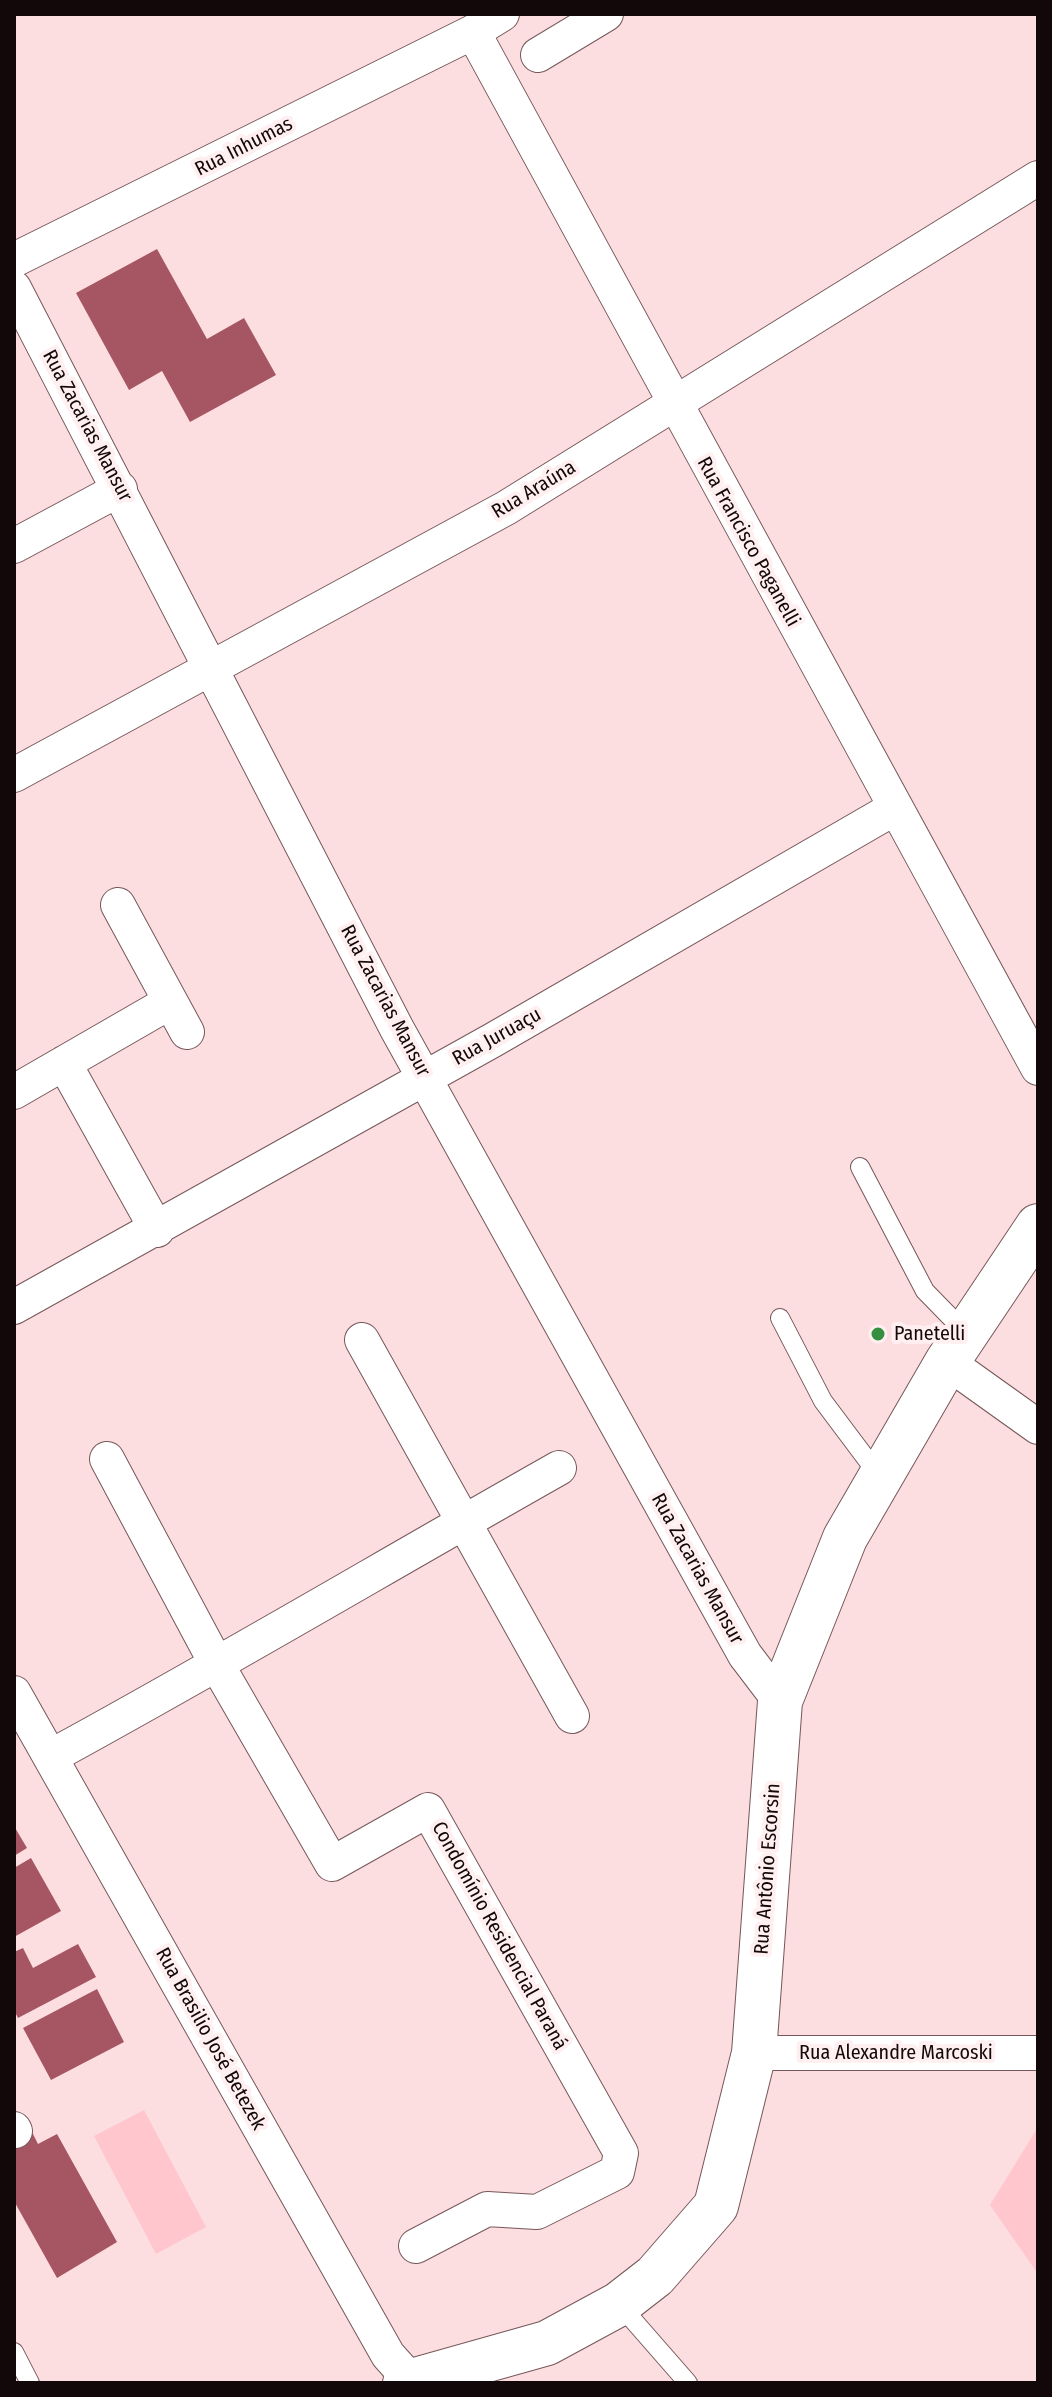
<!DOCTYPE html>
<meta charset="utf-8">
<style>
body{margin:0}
#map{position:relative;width:1052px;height:2397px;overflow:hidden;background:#fcdee1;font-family:"Fira Sans Condensed",sans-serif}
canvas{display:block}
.frame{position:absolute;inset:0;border:16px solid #130809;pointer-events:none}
</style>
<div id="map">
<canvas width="1052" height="2397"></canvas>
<div class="frame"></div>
</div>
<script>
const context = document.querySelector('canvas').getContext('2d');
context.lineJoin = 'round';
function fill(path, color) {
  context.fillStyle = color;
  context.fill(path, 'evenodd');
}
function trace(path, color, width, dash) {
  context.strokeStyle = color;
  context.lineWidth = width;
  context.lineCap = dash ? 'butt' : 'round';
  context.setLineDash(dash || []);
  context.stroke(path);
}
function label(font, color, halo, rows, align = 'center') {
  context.font = font + ' "Fira Sans Condensed",sans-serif';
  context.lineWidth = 8;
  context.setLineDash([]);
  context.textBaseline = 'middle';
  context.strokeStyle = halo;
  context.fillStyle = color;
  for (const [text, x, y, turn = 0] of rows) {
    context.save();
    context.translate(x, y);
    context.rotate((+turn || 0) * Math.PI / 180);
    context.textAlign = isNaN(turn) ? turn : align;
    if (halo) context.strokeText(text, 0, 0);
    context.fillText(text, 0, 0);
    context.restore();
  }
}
fill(new Path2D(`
 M144,2110L206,2227L156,2254L94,2136Z
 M1038,2127V2274L990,2205Z`), '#ffc6cd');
fill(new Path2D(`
 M157,249L207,339L244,318L276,375L190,422L162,371L129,390L76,293Z
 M14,1826L27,1848L14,1856Z
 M31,1858L61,1911L14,1937V1868Z
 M78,1944L96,1977L18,2018L14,2010V1952L23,1948L33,1968Z
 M97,1989L124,2042L51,2080L23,2028Z
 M32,2132L38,2144L57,2134L117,2242L57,2278L14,2201V2141Z`), '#a65663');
const lane = new Path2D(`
 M860,1167L925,1291L967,1334
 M780,1318L823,1401L880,1477
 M619,2304L688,2383
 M14,2352L30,2383`);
const street = new Path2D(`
 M473,32L1038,1068
 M538,55L606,14
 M14,260L473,32L502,14
 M14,288L397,1029L745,1655L780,1701
 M14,546L120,489
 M14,775L506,508L1038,178
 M118,905L187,1032
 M64,1063L157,1230
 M14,1092L170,1002
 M14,1307L493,1040L893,809
 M362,1340L572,1716
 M947,1362L1038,1427
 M107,1459L216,1663L332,1864L428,1810L621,2153L617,2172L537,2212L487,2209L416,2246
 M14,1693L388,2355L413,2383
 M50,1757C221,1664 389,1564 559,1468
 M754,2053H1038
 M14,2129L15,2131`);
const secondary = new Path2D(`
 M405,2383L547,2343L619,2304L655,2276L716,2206L754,2053L780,1701L845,1538L947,1362L1038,1226`);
trace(lane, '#76575a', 20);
trace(street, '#76575a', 36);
trace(secondary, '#76575a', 46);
trace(lane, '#fff', 18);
trace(street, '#fff', 34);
trace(secondary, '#fff', 44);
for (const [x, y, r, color] of [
 [878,1334,8,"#348f40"]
]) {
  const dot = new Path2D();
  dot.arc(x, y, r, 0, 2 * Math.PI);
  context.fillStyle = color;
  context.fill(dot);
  trace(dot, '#ffeff1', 3);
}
label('20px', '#130809', '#ffeff1', [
 ["Rua Inhumas",244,147,-27],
 ["Rua Zacarias Mansur",87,426,62],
 ["Rua Araúna",534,490,-31],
 ["Rua Francisco Paganelli",748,542,61],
 ["Rua Zacarias Mansur",385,1001,62],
 ["Rua Juruaçu",497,1037,-29],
 ["Rua Zacarias Mansur",697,1569,61],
 ["Rua Antônio Escorsin",768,1869,-86],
 ["Condomínio Residencial Paraná",499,1936,61],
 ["Rua Brasilio José Betezek",210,2039,61],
 ["Rua Alexandre Marcoski",896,2053]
]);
label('20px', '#130809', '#ffeff1', [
 ["Panetelli",894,1334]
], 'left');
</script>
